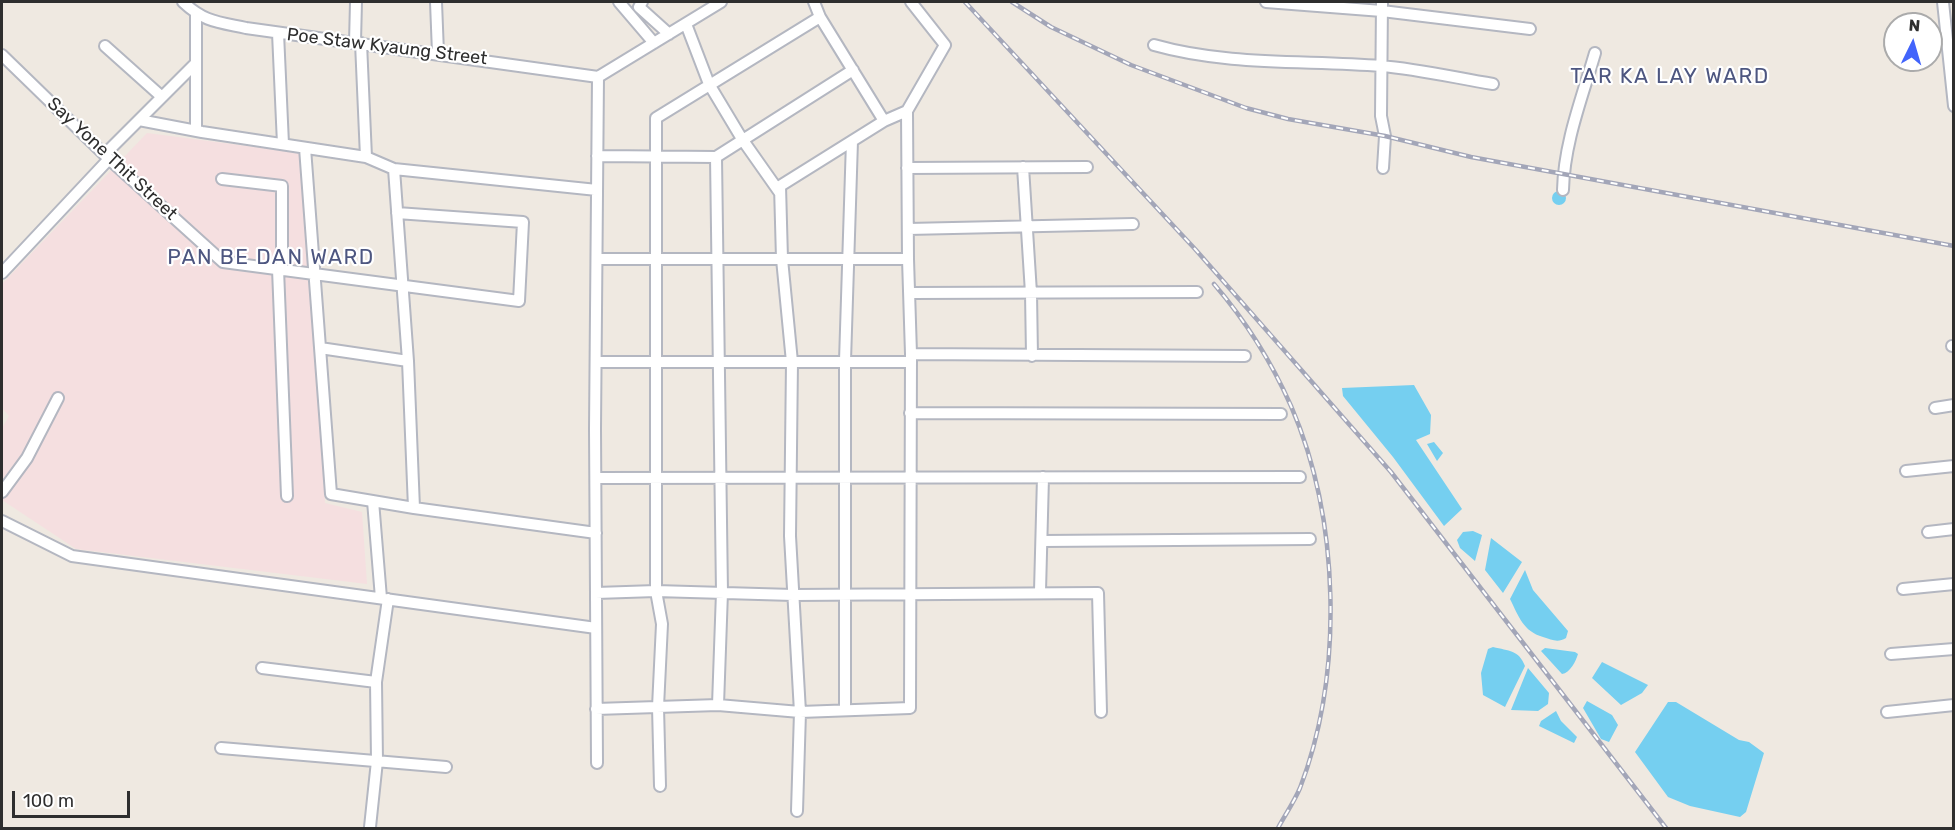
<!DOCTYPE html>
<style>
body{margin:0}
#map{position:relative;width:1955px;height:830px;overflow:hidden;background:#efe9e1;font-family:Rubik,sans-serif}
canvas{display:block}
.frame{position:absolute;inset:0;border:3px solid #2e2e2e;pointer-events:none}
.north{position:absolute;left:1883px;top:12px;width:60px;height:60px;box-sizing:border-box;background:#fff;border:2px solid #ababab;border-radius:50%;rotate:5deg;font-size:16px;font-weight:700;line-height:24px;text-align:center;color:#2e2e2e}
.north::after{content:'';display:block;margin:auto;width:21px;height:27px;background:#4264fb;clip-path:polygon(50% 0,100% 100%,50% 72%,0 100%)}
.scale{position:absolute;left:12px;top:791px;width:118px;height:27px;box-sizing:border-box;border:3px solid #2e2e2e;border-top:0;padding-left:8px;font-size:18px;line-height:21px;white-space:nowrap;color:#2e2e2e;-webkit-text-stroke:4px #fff;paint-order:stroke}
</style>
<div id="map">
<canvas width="1955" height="830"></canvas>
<div class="frame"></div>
<div class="north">N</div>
<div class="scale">100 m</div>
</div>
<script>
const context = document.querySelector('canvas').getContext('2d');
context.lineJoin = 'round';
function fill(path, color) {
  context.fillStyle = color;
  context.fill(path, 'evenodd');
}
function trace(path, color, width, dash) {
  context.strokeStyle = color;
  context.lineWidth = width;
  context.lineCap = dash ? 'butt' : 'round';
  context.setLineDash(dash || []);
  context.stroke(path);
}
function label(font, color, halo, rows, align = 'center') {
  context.font = font + ' Rubik,sans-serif';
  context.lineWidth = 4.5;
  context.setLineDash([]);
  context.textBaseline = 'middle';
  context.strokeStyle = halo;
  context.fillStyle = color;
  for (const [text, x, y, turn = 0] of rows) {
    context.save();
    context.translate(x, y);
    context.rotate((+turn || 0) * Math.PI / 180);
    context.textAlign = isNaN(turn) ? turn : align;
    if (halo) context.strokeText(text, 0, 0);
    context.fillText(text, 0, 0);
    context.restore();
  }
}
fill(new Path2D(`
 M147,133L301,153L325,503L362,512L367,584L76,549L2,500V428L9,416L2,408V284Z`), '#f5dfe0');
fill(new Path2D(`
 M1552 198a7 7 0 1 1 14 0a7 7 0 1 1-14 0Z
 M1414,385L1431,415L1430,434L1416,440L1462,509L1444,526L1393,457L1343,396L1342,388Z
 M1434,442L1443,453L1437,461L1427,444Z
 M1473,531L1482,535L1475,561L1460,548L1457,540L1463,532Z
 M1491,538L1522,562L1503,593L1485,570Z
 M1525,570L1533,590L1568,631L1566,638C1558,643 1552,640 1543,637C1523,631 1519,617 1510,599Z
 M1493,647C1509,651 1519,650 1525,666L1505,707L1483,695L1481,673L1488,649Z
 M1545,648L1575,652L1578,654C1576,661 1570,673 1562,674L1541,651Z
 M1602,662L1648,685L1642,693L1621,705L1592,678Z
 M1528,668L1549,693L1548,704L1538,711L1511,710Z
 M1587,701L1612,715L1618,725L1609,742L1601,739L1583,708Z
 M1668,702H1676L1739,740L1749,742L1764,753L1746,812L1740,817L1690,806L1668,797L1635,752Z
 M1556,711L1561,721L1577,737L1574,743L1539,726L1541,721Z`), '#75cff0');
const minor = new Path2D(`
 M183,2C204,22 218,22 246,28L598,77
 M436,2L438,53
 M619,2L654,43
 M642,2L639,7L669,34
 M814,2L820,17L884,121
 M1266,2L1382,11L1530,29
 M1382,2L1381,116L1385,136L1383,168
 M1943,2L1954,106
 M196,14V131
 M686,24L709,84L742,139L780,193
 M278,33L283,144
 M355,42L356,2
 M361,43L366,157
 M1154,45C1228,66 1305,60 1381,66C1418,69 1456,78 1493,84
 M105,46L162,97
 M2,55L109,159L223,262L519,301L523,222L397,213
 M139,120L202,132L366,157L394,169L597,190
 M305,148L331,494L414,508L596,533
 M105,154L196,63
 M597,156L716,157L853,70
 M716,157L722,592L718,705
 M1023,167L1031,293L1032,356
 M907,168L1087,167
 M394,169L408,361L414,508
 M222,179L282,186V270
 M1563,190C1564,143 1582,98 1595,53
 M908,229L1133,224
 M908,259L907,111L945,45L911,2
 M278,269L287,496
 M2,273L109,159
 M911,293L1197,292
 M1952,346H1954
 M320,348L408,361
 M911,354L1245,356
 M596,362H909
 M1935,408L1954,405
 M910,413L1281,414
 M1906,471L1954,466
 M596,478L1300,477
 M2,492L27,458L58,398
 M373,501L381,598
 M2,521L72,556L596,628
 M1928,532L1954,529
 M1042,541L1310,539
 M1903,589L1954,584
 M1040,591L1043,477
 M596,593L656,591L793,595L1098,593L1101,712
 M1891,654L1954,649
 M262,668L376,682
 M596,709L718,705L800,712L910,708L911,354L908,259H597
 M845,709V361L852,141
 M1887,712L1954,705
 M221,748L446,767
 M597,763L595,429L598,77L721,2
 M660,786L658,707L662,624L656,591V118L820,17
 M797,811L800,712L790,536L792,362L782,259L780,186L884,121L907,111
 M370,827L377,761L376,682L388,599`);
trace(minor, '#b4b7c1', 14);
trace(minor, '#fff', 10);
const rail = new Path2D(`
 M965,2L1195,249L1391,472L1666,828
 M1012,2L1051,27L1131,65L1246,108L1288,119L1385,136L1471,157L1954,246
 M1214,284C1245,320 1272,363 1291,406C1340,519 1344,673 1300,788C1294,802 1285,815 1278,828`);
trace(rail, '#a3a6b8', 4.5);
trace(rail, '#fff', 2, [7]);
label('18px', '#2e2e2e', '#fff', [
 ["Poe Staw Kyaung Street",387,47,7],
 ["Say Yone Thit Street",112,159,43]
]);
context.letterSpacing = '1.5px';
label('21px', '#4d5680', '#fff', [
 ["TAR KA LAY WARD",1670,77],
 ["PAN BE DAN WARD",271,258]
]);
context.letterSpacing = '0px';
</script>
